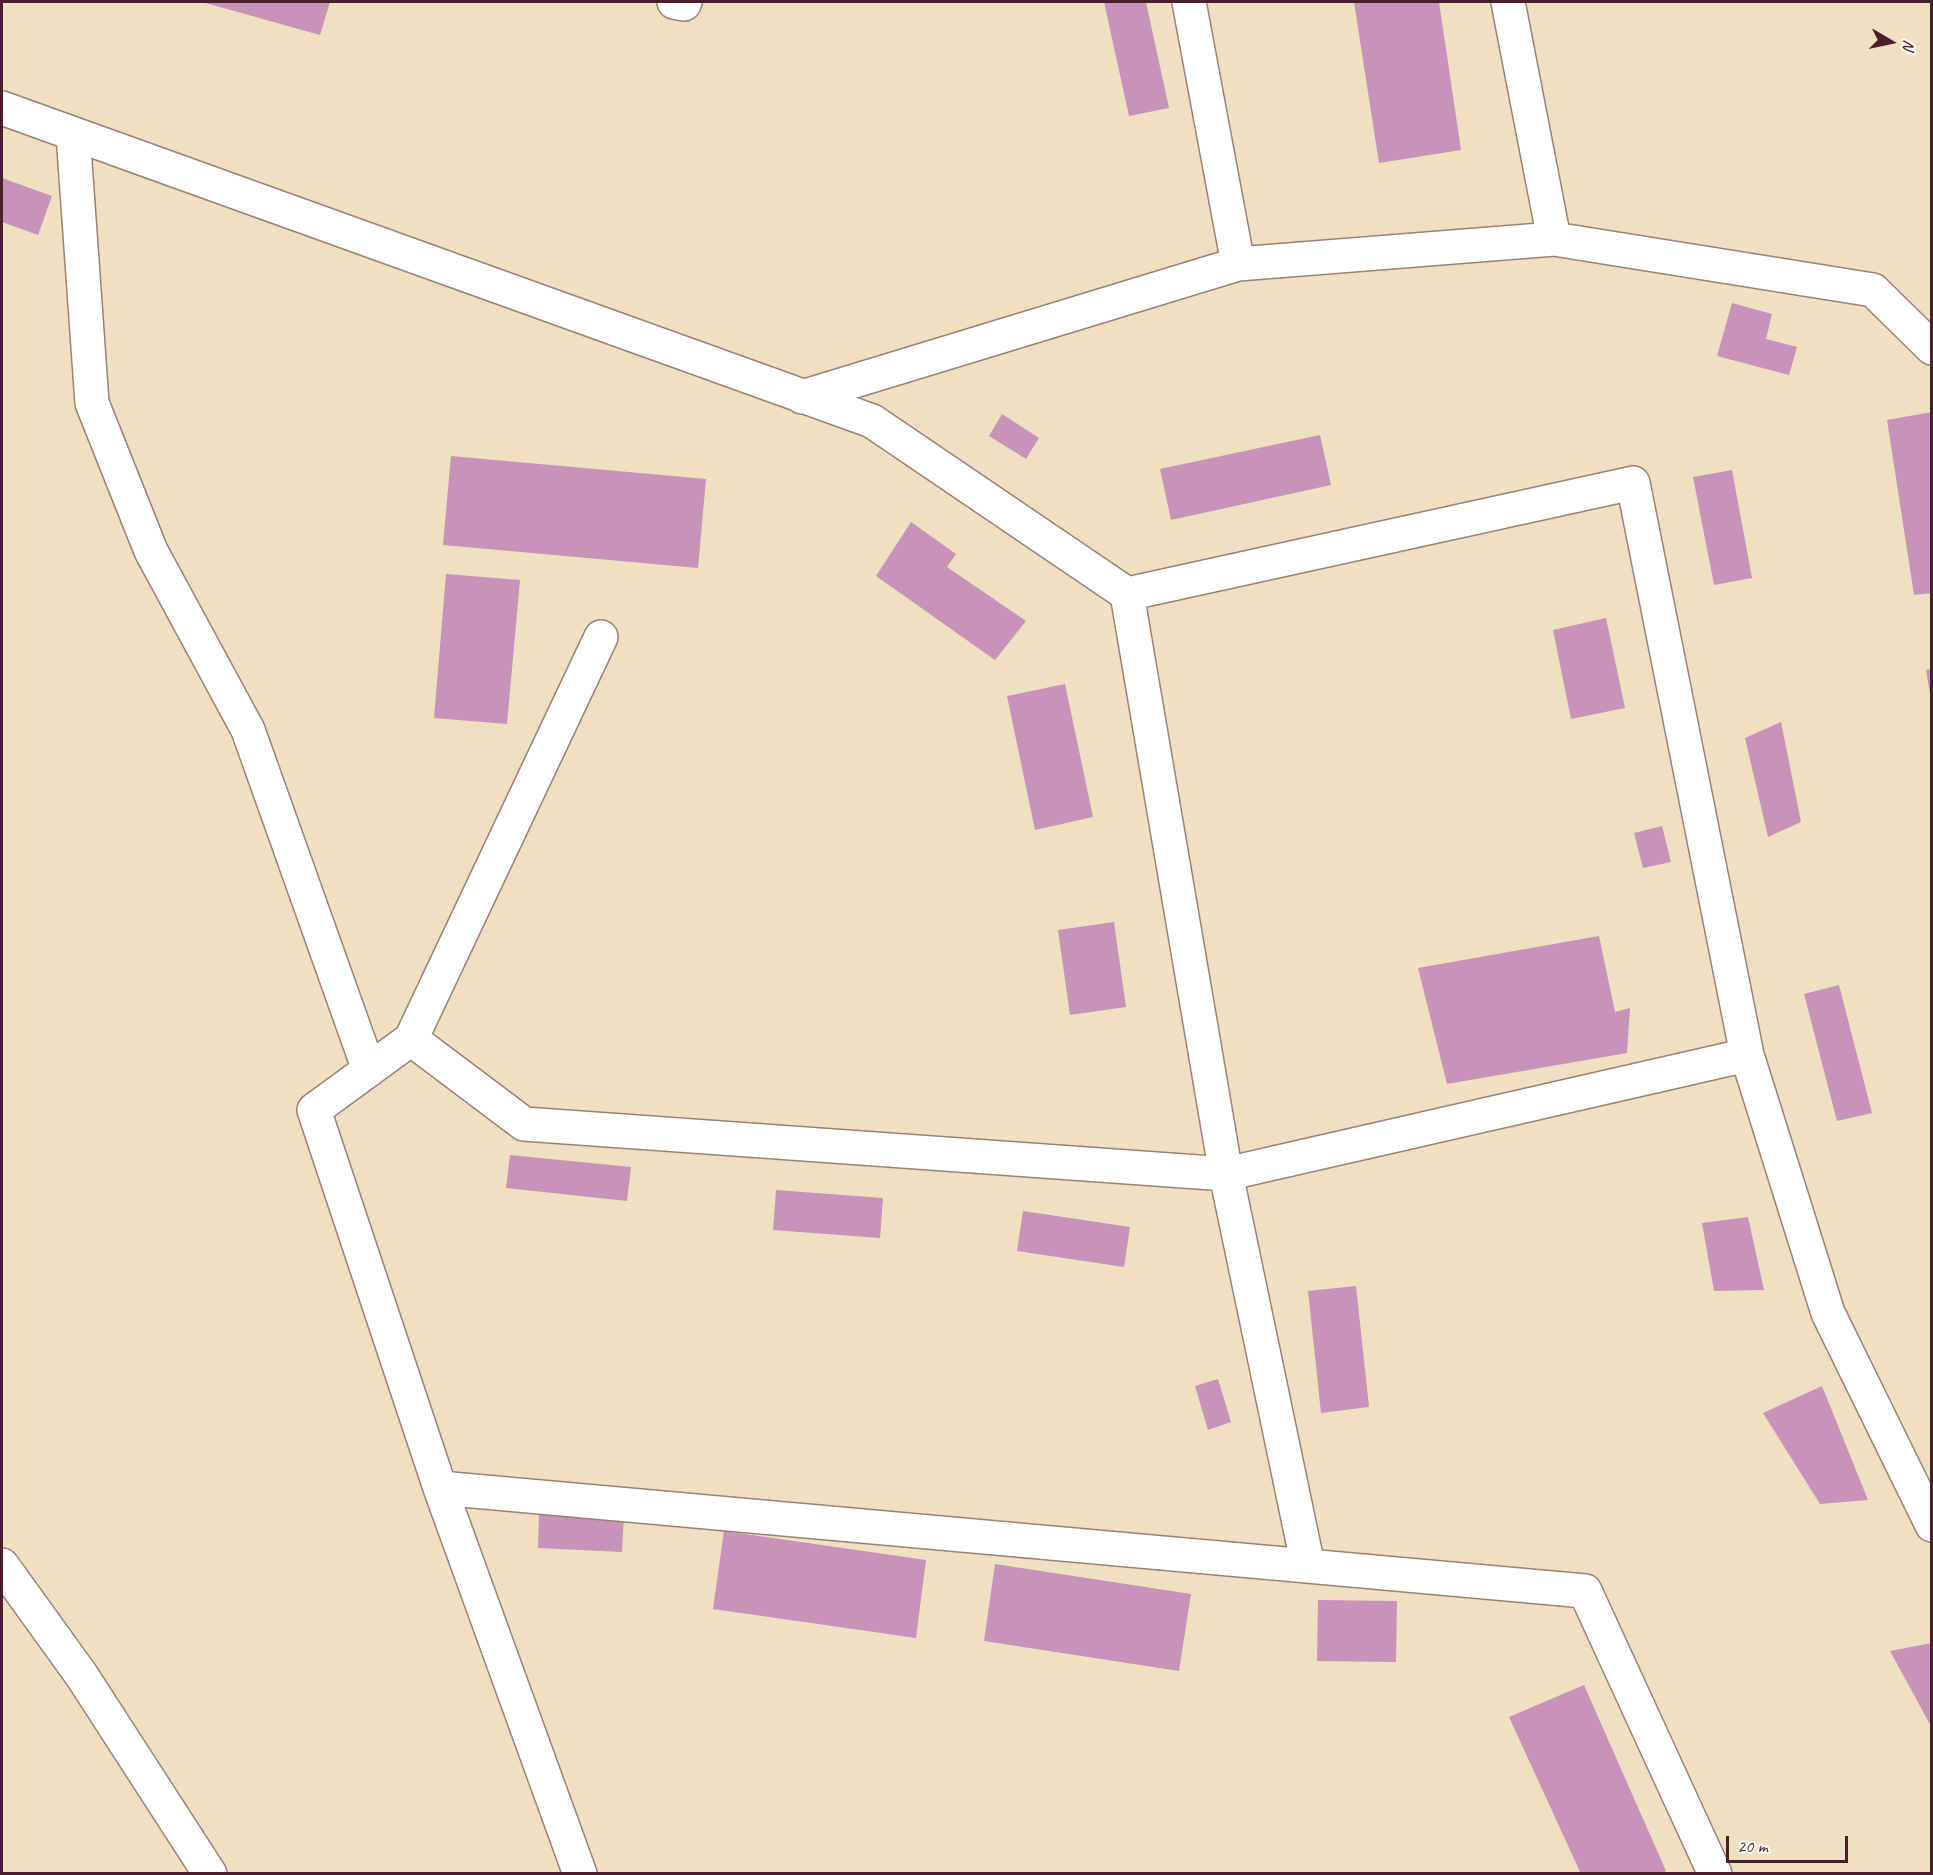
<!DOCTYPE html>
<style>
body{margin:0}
#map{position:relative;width:1933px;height:1875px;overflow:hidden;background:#eee0c0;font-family:Caveat,sans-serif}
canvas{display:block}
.frame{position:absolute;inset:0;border:3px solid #4a1f2b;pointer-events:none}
.north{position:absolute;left:1861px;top:12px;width:60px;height:60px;-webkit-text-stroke:4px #fdfcf7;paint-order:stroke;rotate:99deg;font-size:16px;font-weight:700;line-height:24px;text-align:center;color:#4a1f2b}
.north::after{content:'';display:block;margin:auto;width:21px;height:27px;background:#4a1f2b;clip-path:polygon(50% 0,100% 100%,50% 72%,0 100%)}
.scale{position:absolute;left:1726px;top:1836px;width:122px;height:27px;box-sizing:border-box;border:3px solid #4a1f2b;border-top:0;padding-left:8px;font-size:18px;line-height:21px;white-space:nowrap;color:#4a1f2b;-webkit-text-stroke:4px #fdfcf7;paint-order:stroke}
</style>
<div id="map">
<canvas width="1933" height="1875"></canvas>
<div class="frame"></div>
<div class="north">N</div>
<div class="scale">20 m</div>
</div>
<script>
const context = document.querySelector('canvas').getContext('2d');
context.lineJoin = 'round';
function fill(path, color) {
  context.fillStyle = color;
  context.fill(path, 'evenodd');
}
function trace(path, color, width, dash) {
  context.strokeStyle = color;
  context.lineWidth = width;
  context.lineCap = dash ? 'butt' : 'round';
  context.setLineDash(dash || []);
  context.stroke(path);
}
fill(new Path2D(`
 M202,2H330L320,35Z
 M1104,2H1146L1169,108L1129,116Z
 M1354,2H1439L1461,150L1379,163Z
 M2,178L52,196L38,235L2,222Z
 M1732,303L1772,314L1766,339L1797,347L1789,375L1717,356Z
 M1932,412V593L1914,595L1887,420Z
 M1002,414L1039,438L1026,459L989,436Z
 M1320,435L1331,485L1171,520L1160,469Z
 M451,456L706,479L698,568L443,545Z
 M1732,470L1752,578L1714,585L1693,477Z
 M911,522L956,554L947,567L1026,621L995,660L876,576Z
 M446,574L520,580L507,724L434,718Z
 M1606,618L1625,708L1571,719L1553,630Z
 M1932,669V694H1930L1926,670Z
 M1065,684L1093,817L1035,830L1007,696Z
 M1781,722L1801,822L1768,837L1745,738Z
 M1662,826L1671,862L1643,868L1634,833Z
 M1114,922L1126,1007L1070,1015L1058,930Z
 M1599,936L1615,1012L1630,1008L1627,1053L1447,1084L1418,968Z
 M1839,985L1872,1113L1837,1121L1804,994Z
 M510,1155L631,1167L627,1201L506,1188Z
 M776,1190L883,1198L880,1238L773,1230Z
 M1023,1211L1130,1227L1124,1267L1017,1251Z
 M1748,1217L1764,1290L1714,1291L1702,1223Z
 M1356,1286L1369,1407L1321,1413L1308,1291Z
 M1218,1379L1231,1422L1208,1430L1195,1386Z
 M1822,1386L1868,1500L1820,1504L1763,1413Z
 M539,1511L624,1515L622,1552L538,1548Z
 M724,1531L926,1560L916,1638L713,1609Z
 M995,1564L1191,1594L1179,1671L984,1641Z
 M1318,1600L1397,1601L1396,1662L1317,1661Z
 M1932,1643V1728L1890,1651Z
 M1584,1685L1666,1871L1659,1874H1581L1509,1717Z`), '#c793b9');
const street = new Path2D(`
 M674,2L684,4L685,2
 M1508,2L1554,239
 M2,108L872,421L1127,594L1226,1174L1747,1055L1633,483L1127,594
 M73,134L92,403L151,551L248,730L369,1070
 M1238,264L1554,239L1873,290L1932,348
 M802,397L1238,264L1189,2
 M411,1039L524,1124L1226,1174L1308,1566
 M1747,1055L1828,1313L1932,1525
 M440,1488L314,1110L411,1039L601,637
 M2,1565L82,1676L210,1874
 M580,1874L440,1488L1585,1591L1715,1874`);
trace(street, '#9c8076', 36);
trace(street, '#fff', 33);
</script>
